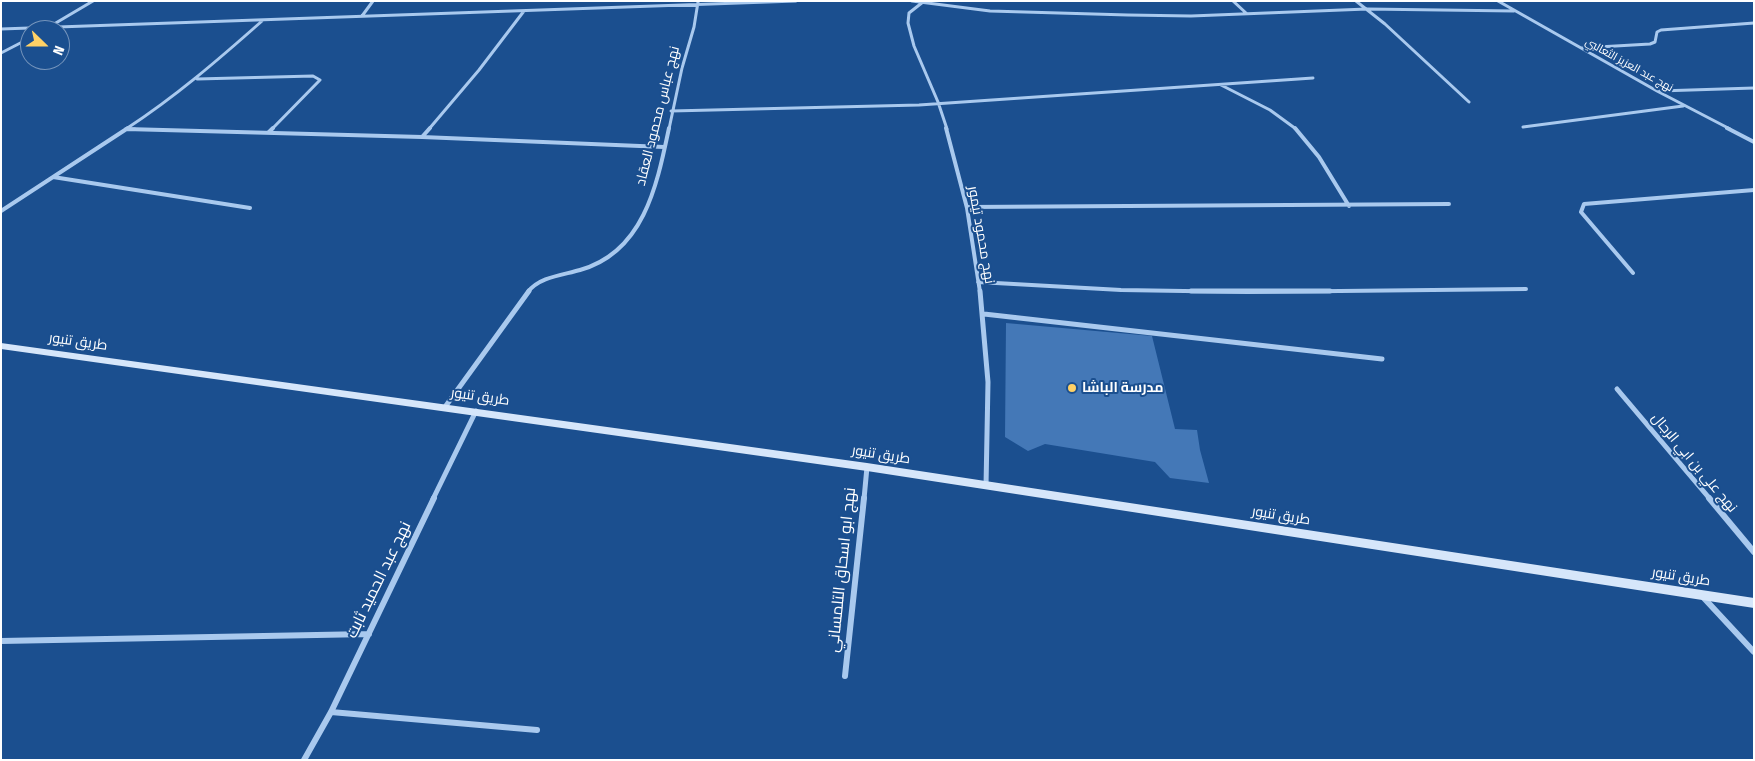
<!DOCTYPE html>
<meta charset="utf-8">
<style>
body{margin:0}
#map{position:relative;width:1755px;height:761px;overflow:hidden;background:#1b4f8f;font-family:"Fira Sans Condensed",sans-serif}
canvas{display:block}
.frame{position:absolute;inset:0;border:2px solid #fff;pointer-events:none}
.north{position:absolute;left:20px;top:20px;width:50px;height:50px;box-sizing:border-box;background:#1b4f8f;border:1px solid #7695bc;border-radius:50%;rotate:112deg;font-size:14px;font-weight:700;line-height:20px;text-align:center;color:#fff}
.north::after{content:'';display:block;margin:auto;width:18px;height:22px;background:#ffd166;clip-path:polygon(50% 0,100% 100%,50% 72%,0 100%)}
</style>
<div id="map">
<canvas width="1755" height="761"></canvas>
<div class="frame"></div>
<div class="north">N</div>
</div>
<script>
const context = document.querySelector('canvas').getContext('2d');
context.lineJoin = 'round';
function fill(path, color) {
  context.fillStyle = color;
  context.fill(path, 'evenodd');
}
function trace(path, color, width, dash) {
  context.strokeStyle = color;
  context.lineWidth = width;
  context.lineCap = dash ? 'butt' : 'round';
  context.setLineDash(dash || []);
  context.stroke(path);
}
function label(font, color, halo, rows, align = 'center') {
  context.font = font + ' "Fira Sans Condensed",Cairo,sans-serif';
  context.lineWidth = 4;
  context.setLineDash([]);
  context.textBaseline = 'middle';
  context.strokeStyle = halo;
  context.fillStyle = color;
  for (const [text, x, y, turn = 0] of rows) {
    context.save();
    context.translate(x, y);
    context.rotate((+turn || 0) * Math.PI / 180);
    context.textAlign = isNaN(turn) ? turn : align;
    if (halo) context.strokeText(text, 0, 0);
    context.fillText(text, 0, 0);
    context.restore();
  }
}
fill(new Path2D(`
 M1006,323L1152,336L1175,429L1197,430L1200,450L1209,483L1170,478L1155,462L1045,444L1028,451L1005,437Z`), '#4478b7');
trace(new Path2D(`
 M912,1L990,11L1128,15L1191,16L1367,9L1514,11
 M1233,1L1246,13
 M1356,1L1385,24L1469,102
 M1498,1L1657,91L1730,129
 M923,2L909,13L908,23L914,46L938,102L947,129
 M362,16L373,1
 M49,27L93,1
 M1,29L796,1
 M1581,48L1650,44L1655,42L1657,32L1661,30L1754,23
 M1,53L30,38
 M197,79L313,76L320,80L272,129
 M1221,85L1270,110L1296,129
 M1659,91L1754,88
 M671,111L919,105L1313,78
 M1523,127L1683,106
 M126,129H135
 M126,129C175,97 218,60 262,21
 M429,129L479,70L524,11
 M669,129L682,68L694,27L698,2`), '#a9c9ee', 3);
trace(new Path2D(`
 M946,128L967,208L980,292
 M1295,128L1319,157L1349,206
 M1727,128L1754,142
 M126,129L422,137L664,147
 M269,132L273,128
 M422,137L430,128
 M53,177L250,208
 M967,207L1449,204
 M1,211L128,128
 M1633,273L1581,212L1584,204L1754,190
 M978,282L1121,290L1247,292L1526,289
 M528,292C539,277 563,275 580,270C644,252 657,185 669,128`), '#a9c9ee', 4);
trace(new Path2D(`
 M980,291L988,382L986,486
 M1191,291H1330
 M984,314L1382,359
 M1617,389L1710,499
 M445,407L529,291
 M433,499L476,411
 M864,499L867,467`), '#a9c9ee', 5);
trace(new Path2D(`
 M1709,498L1754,552
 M1702,596L1754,652
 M1,641L369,634
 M845,676L864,498
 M331,712L537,730
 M304,760L331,712L434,498`), '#a9c9ee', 6);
fill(new Path2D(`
 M1,343L867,463L1754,598V608L867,471L1,349Z`), '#d6e6fa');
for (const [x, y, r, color] of [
 [1072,388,5,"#ffd166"]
]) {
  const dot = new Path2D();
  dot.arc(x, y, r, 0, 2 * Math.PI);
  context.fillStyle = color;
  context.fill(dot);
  trace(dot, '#1b4f8f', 2);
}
label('11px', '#fff', '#1b4f8f', [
 ["نهج عبد العزيز الثعالبي",1629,65,29]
]);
label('14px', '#fff', '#1b4f8f', [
 ["نهج عباس محمود العقاد",658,116,-76],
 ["نهج محمود تيمور",981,235,80],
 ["طريق تنيور",78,342,8],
 ["طريق تنيور",480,397,8],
 ["طريق تنيور",881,455,9],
 ["نهج علي بن ابي الرجال",1694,463,50],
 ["طريق تنيور",1281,516,9],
 ["طريق تنيور",1681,577,9]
]);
label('bold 14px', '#fff', '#1b4f8f', [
 ["مدرسة الباشا",1082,388]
], 'left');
label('16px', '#fff', '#1b4f8f', [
 ["نهج ابو اسحاق التلمساني",842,570,-84],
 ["نهج عبد الحميد ثابت",379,580,-64]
]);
</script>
